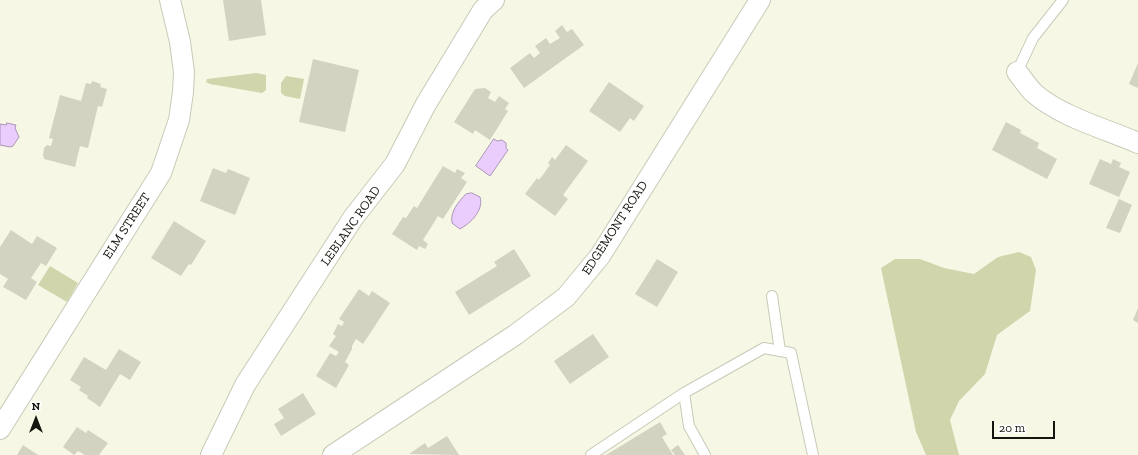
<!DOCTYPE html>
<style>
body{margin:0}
#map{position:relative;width:1138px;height:455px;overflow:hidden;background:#f6f8e5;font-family:"Zilla Slab",serif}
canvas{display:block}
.north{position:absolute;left:16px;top:399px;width:40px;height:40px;-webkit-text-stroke:3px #fff;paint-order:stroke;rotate:0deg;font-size:11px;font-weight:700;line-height:16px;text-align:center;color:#15150f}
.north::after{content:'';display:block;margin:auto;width:14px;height:18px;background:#15150f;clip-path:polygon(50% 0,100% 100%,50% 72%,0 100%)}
.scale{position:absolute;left:992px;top:421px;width:63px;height:18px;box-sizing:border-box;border:2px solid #15150f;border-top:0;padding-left:5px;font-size:12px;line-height:14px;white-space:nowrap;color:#15150f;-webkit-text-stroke:3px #fff;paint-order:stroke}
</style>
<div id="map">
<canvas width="1138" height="455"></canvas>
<div class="north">N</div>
<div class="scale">20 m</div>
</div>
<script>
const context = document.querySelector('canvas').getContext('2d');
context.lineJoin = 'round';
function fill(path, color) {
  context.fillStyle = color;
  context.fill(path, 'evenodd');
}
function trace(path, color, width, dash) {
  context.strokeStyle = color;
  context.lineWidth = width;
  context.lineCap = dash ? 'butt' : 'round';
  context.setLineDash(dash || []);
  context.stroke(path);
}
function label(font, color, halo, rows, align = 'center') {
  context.font = font + ' "Zilla Slab",serif';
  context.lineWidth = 4;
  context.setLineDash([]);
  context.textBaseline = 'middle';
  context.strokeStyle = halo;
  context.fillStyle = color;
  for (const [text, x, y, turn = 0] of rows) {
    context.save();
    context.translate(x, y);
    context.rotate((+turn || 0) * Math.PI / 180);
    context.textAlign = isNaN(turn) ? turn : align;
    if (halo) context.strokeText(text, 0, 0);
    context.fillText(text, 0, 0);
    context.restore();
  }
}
fill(new Path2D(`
 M256,73L266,75V90L262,93L210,84L206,82L207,79Z
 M286,76L304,79L300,99L285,96L281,93V83Z
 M1019,252L1031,257L1036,270L1030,311L997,335L985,374L959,401L950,420L959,455H926L916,432L881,268L895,259H920L944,268L974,274L998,257Z
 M50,266L78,283L67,302L38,285Z`), '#d1d5ac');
const water = new Path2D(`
 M7,123L16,125L15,128L19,137L13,146L10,147L0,145V124L6,125Z
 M494,139L497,141L502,140L506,143V148L508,150L490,176L476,166Z
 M472,193L480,197C484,210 471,223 460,229L452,223C450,212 458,202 466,194Z`);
fill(water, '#eacdfd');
trace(water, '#aa96b6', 1);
fill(new Path2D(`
 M223,0H261L266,35L229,41Z
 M562,25L567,32L572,29L584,45L524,88L510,68L530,53L534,58L540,53L535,46L546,38L550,44L560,38L555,31Z
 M313,59L359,70L345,132L299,122Z
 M1138,63V88L1129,84Z
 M92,81L101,84L100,87L107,89L102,107L98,106L88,148L80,146L75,167L44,159L43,155L44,148L47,145L51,146L53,139L49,138L60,95L81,101L86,83L91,84Z
 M609,82L644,106L634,121L630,118L620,132L589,111Z
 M485,88L491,92L488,98L495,102L499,96L509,103L505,109L508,111L490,140L475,130L473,134L454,122L475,89Z
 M1006,122L1021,130L1020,133L1039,143L1037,148L1057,159L1047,179L992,150Z
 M566,145L588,161L563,195L568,199L555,216L525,194L537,178L539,180L550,165L548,163L552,157L555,160Z
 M1100,159L1111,164L1113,159L1121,163L1119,167L1130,172L1119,197L1089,184Z
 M443,166L455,173L457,169L465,173L461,178L467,182L443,219L438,216L423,240L428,244L425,249L419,246L417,250L392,234L403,217L406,218L414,206L417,208Z
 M213,168L226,173L228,169L250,178L235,215L200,201Z
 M1119,199L1132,205L1120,233L1106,228Z
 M174,221L206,241L191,265L189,264L181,276L151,258Z
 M11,230L32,244L37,236L57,248L46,266L41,263L31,278L37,282L26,300L3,287L8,279L0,274V247Z
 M514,249L531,276L469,315L455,292L497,266L494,262Z
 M657,259L678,272L657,307L635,294Z
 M359,289L369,296L372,291L390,303L363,344L356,339L352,346V349L345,362L349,365L336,388L316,376L330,353L336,356L339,352L329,346L336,336L333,334L338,324L342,326L344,322L339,319Z
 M1138,308V323L1133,320Z
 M593,334L609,357L570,384L554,361Z
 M119,349L141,362L130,380L120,374L100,407L87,398L88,396L79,390L81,387L70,380L84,357L106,370Z
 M303,393L316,414L281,436L274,424L284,418L278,409Z
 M660,422L667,434L662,437L673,455H606Z
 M77,427L86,433L88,430L108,443L99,455H85L78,451L74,455L63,447Z
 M447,436L459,455L409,454L425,443L428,448Z
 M23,445L38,455H17Z
 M678,445L685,455H675L671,450Z`), '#d2d3c1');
const lane = new Path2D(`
 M1017,72L1033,38L1063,0
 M772,296L780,351
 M591,455L684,393
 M705,455L689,426L684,393L764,348L791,353L813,455`);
const street = new Path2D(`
 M1017,72C1023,79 1028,88 1035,94C1062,117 1106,129 1138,143
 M0,429L161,173L179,120L183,92L184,72L180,42L170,0
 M211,455L245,385L353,218L395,164L426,104L483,10L494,0
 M333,455L515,335L566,297L600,256L760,0`);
trace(lane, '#c8cab8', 12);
trace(street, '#c8cab8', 22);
trace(lane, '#fff', 10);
trace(street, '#fff', 20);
label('13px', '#15150f', '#fff', [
 ["ELM STREET",127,226,-57],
 ["LEBLANC ROAD",351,226,-55],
 ["EDGEMONT ROAD",615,228,-57]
]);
</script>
